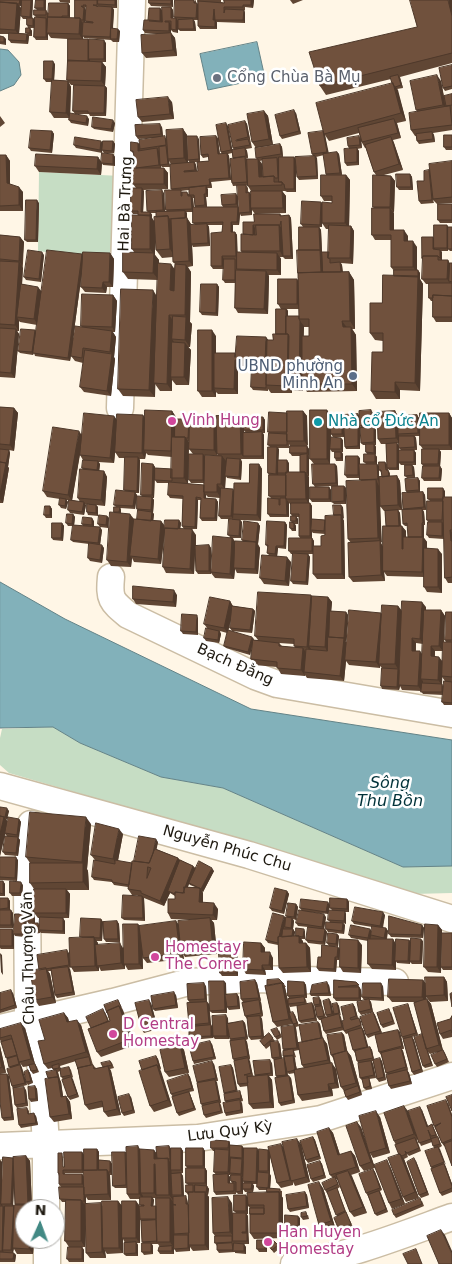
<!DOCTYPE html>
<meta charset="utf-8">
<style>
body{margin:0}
#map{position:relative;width:452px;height:1264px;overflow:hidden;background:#fff6e6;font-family:"DejaVu Sans",sans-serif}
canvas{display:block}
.north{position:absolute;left:15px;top:1199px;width:50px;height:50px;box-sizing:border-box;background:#fff;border:1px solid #a5a39f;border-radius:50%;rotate:2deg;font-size:14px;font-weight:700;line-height:20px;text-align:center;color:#1e1910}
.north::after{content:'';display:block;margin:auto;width:18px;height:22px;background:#428984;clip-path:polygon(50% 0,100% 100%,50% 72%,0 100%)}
</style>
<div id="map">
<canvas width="452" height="1264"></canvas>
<div class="north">N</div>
</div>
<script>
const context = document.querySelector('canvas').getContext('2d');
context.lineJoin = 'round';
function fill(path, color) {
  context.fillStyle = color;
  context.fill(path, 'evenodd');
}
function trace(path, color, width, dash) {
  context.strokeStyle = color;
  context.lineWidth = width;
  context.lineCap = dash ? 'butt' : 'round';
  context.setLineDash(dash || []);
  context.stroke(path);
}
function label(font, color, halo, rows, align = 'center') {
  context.font = font + ' "DejaVu Sans",sans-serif';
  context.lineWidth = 5;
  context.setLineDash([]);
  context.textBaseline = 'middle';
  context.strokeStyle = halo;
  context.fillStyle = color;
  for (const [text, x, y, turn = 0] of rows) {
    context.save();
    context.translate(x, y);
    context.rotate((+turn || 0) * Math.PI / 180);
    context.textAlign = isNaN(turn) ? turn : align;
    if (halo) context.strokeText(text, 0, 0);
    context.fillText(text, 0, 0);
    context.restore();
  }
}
fill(new Path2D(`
 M39,172L121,176L119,259L84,257L38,251Z
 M53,727L80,743L161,777L223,788L403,867L452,866V893L413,894L225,838L133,809L9,773L0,765V738L2,729Z`), '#c6ddc4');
const water = new Path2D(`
 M257,42L265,78L208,90L200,54Z
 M0,49L8,50L19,62L21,75L14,85L0,91Z
 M0,582L65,619L251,709L452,740V866L403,867L223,788L161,777L80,743L53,727L0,728Z`);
fill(water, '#82b1ba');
trace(water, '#648387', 1);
const minor = new Path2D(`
 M120,408L132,0
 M111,577C109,599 111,601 128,615L255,676L277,684L452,714
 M0,786L249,855L452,919
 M31,824L27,886L28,1021L41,1068L46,1144V1209
 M0,1028L113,1002L189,982L251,979L395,982
 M0,1146L198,1138L321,1119L452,1076
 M47,1239V1264
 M294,1264C348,1257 402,1235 452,1217`);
trace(minor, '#cbbda4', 29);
trace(minor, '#fff', 26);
fill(new Path2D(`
 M0,0H33L32,18H33L35,21L36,17L34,15L37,10L35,8L36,0H46V10L48,13L68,3L70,6V18H75V0H117V8H113L114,10L113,28L120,31L119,42H113L111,40L84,38L83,36V39H88L89,41L106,43V62H102L106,67L105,86L107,88L106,116H90L89,114H75L89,119L88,126L71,123L69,120V118H54L50,112L52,82H46L44,79L55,64L54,80L68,81L71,87L70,117L75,114L73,111L74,85H71L67,80L68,39L51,38L48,34V40H36L34,37V28H30L32,31V36H29L28,44L11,43L9,40V34H0ZM19,6H21V16L23,19H27V25L28,28L27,34L19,33L21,8ZM85,7H86L85,21L86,22H85Z
 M59,0H70V3L60,2Z
 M173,0V7L151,6L149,3Z
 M196,0V3L198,5L197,0H221V2L224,3V0H254L253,8L245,7V10H244L245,13V23L217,22V29H200L198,26V20H194L195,22L196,31H180L178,29V24V33L173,32L171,30V33L175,38L177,56L146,58L142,53L160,34L145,33L143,30L148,20L160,8L162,10L171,7L173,10V18H175L174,17Z
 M290,0H303L293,4Z
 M452,0V63L400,77L403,88L397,89L406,121L397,123L401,138L393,140L403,170L384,175L391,176L395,181L394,212H393L394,213V230L408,236V241L417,247V270L420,273V279L423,284L420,391L400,390V399H376L371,391L383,352V341L375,340L370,333L394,276V271L391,267V240H375L372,235L374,208L373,207L376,175L374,172L366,148H365L361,141L362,148L357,149L359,151V165L347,166L345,163L349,149L348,146L360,138L359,133L329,141L325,135L328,153L337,152L339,154L342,175H346L350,180L349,226H351L354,231L353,264L341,263L342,265L343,272H349L354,280L355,329H352L356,335L357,391L307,392L303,385V391L292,390V393H271L268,389V391L253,390L251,387L252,366H238V394H218L216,392V397H202L198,391L216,336V353L236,354L268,340H273L276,334L281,309L278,304L298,281L299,250L319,227H303L301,224L321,202L322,204L332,203V201H324L321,196L326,175L324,155L316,157L317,158L318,179L299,180L297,177L296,162V192H287L285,191H269H282L286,196V213L257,214H280L282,216L289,215L291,218L293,259H285L283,257H280L281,259V275H268L269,276L268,314L238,313L235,308V283H225L223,280L224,269H213L211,266L222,232L223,225H208L209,227L210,246L193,247L192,245L193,266L188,267L191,272L190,322L192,324L190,347H188L191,350L189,385H176L172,380V391H160L155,384V397L123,396L118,389L157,297L158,280L128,279L123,272L134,252L132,249L138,215V214H133L131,211L136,188L133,184L136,168L134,154L131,151L138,143L140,145L153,138L138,139L136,136L162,127L163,136L167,139L183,129L187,135L188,163H190L188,160L199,139L200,162L209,161L208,157L203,158L201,155L216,136L218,138L228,126L232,150H234L233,148L245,121L247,124L252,148L246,149L247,151L248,158L246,159H257L256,158L280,144L282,147L283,157H280H294L296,160L313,156L312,154L323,131L392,83L391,79L326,95L320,86L417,27ZM218,140L221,152L222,154H220ZM232,153L233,158L231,179L229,156L228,154ZM263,160V177L262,164L260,161ZM169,161L171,164V189L172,190L166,210L167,211H165L164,193L147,211L148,212H143L144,191L143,190L168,189V173L164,168H161V166L162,167H170ZM195,162H199L198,171H197L196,165ZM231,180L233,186L248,185V186L251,191V195L249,192H248V188L246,185L238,208V197L236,194L222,205L223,207H207L206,197H208L207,188H212L211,182ZM189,190V194L182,192L181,191ZM193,198H194L195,206V207H194ZM252,210L255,214L254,222L243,234L241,251L242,253L237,252V235L235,232H233V225H239L240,214L241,216L252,215ZM186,212H193V223L195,225H191V224L187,218V213ZM151,213H156V217L154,221L152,218V215ZM322,223L326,229H329V252L322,253L321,230L319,227H322ZM155,236L156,250L162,258L173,257V262L175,264L174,269L159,263V260L155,255ZM287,309H299V316H288V311ZM304,326V327H309V336H303Z
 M0,36L6,39V45L0,44Z
 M452,65V89L445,91L443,88Z
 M441,81L444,96L452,94V130L433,133L434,135L435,142L419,144L417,141L416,136H415L411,130L417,111L416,110Z
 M172,102L174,119L142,122L138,117Z
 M264,111L268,116L273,145L256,148L252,142Z
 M296,113L301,134L282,139L280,136Z
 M0,116L5,123L0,127Z
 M115,123L113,132L94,129L92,127Z
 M52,131L54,134L52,153L31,151L29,148Z
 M452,135V150H446L444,147Z
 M113,141L115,144L114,153H104L102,150V153L76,148L74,145Z
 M113,154L115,157V166L103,165L102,163L101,175L39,172L35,166L98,157L101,162Z
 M0,155H6L10,161V184L23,192V211H0Z
 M452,161V203L437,204L433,200L434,203L421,204L419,201L424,181L429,170Z
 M410,174L412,177L413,190H399L397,187Z
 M39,203L38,242H27L25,240Z
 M452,204V223H440L438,220Z
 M447,225L448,228L452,227V251H450L448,249V251H441L442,252V260H448L450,264L452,263V322H436L433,317V301H431L429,298V284H426L422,279L433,237L434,239Z
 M0,235L20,237L24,242L22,284L41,291L82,254L83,256L110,253L114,259L113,287H107L106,293L85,292L81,287L82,272L73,338L82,327L81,326L113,295L117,301L115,332H113L116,337L114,357L115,359L111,396L84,392L80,387L83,363L75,361L71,356L70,361L35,356L34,353L33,355L20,353L18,351L35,330L36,332L37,325L20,322L19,321V331H17L19,334L15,378L0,377Z
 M44,255L41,282L26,280L24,277Z
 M217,284L219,287L218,316L202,315L200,312Z
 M0,407L14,408L18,413L14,451L9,450L10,453L8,467L9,468L3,503H0Z
 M172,411L176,417V419H189L190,420L214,419L216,421L240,415L244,420V433H246L244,430L263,417L265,420V433H263L264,435V459H241L242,462L241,480L227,478L226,476L225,489L234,491L249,483L259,464L262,469L261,521L240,520L242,522L241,538H233L235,542H243L242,540L258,523L260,526L258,544L260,548L258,574L237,573L235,569L234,579L215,578L211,573V574H198L196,571L195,552L194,574L166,573L163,567L165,533L161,564L134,562L132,558L131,567L111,566L107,560L114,513V512L116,507L114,505L125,491L124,490L125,458H119L115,452L116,444L114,463L98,462L100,464L99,471H104L107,477L105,506L96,505L98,507V516L88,515L87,512L89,504H85L86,505L84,515L70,513L68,510L69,500H66L68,502L66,509L61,508L59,505L60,499L47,497L43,491L82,435L117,420L145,418ZM188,441H189V449L193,454L189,480L191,483H204V485L188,484L189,442ZM80,453V455L83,460L82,468L83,470L78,498L80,502L72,500ZM146,453L148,455L172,457V469L155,468V467L153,464L141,495L142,496L137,509L138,511L137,519H134L121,513V510L120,508L135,509L137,495L135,493H139L140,460L139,459H145ZM217,454L218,455L205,456L204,455H217ZM155,473V480L157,483H169L168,495L170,498L183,499L182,526L184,529H197L198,500H201L200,518L202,521H217L218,502L216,499L206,498V495L208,497L220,498L219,516L221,519H232L228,535L230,537L211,570V548L209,545L196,546V535L180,529L181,523L179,520L165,526L161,521H153L154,514L153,513L154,500L152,498H154Z
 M303,411L307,416V446L309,449V476H308L309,477V503H310L312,506V519L325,520L334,515L343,507V519L344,521L345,579H317L313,574V554H308L310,557L308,585L293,584L291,581L293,554H291L289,551L300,538L299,536V517H296L298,519V524H295L296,526V531H292L290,528L292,523L291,521L292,516L291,514V505L289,503V517H270L268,514L271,498L269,496V476L268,473L270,447L268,445L269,433L268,432L287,413ZM289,444L290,446V453L292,456H300V472H289V463L278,460L279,449L277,448H289ZM312,532L313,533L325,534L321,546H314V541L312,538Z
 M395,411L398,416L417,415L419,418L420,430L449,413L452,418V450H439L441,452L440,467L442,469L441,481H424L422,478L423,466L422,464L423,449L420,445V436H415L416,438L417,450H414L416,453V465H412L414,467L415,478H407L405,476V465H401L399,463V470H389L388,469V470L390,473V476H397L400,481L402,510H398L400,513L401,526L406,531V537H408V526H405L403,524L404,510L403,509L407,493L406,491L418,478L420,481V492H423L425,495L426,510H423L424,512L425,525H424V538L427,542V548L442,554V593L427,592L424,587V577L387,576L384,572L385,581L353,582L349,577L351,543L348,539L361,481L360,478H347L345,475L360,458V464H366L364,462L367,454L366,452V445H363L361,443V428L360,426V449H346L345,447L344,437H333L331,434V430V438L343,440V452H342L343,454V461H336L335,458V452H332L330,449V464L337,466L338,486H344L346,488V504H334L332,502V486L315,487L313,484L314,464L310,459L331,416V419L344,422L373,413L374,427L376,430V445H375L376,447L375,455L377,457V464L379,467L385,462L387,464L386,444H381L378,439ZM397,443H399V448L401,450H399ZM379,470L381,472L382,477H379ZM380,496V506L384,511H385L386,526L383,547L381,543Z
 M329,487L331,490V502H312L310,499Z
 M445,491V497H452V583H448L445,578L444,539L429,538L427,535L428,522L427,520L430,501L428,499Z
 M50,506L52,509V518H46L44,515Z
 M73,514L75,517L74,525L83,526L82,524L94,521V527L102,530L100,545L104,548L102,563L90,561L88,558L89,544L73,542L71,540L73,526H68L66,523Z
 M107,516L109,518L108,528L100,527L98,524Z
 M285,522L287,525L286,549L278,548L277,556L291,562L289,586L264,584L260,578L269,555L267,553L268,548L266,545Z
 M62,523L64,526L63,541L53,540L52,538Z
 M177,595L176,607L136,604L133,599Z
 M311,595L312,597H328L332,602L331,611L346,612L348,615L346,641H345L346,642L381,613L382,614L398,606L402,611L426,607V610H441L445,616L444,642H446L445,640L452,612V705H444L442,702L443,695L423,694L421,691L402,690L400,686L399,690L382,689L381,686L382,668L380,666V668L349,665L346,661L344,681L307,678L305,675V676L281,674L277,667L254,665L251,659L252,645L250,655L226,648L224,646L227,633L220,631L221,634L219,643L206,641L204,638L208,629L204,624L230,601L233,606L253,609L255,611L252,633L232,631L230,628L231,620L228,630L254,640H258L255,636ZM402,620L399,670V669ZM279,643L294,644L295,648L282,646ZM416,643L423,644L422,654L416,651ZM435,651H443L442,662L435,657ZM442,677L445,681L443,686L442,684Z
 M198,618V635L183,634L181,631Z
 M0,807L9,811L6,820L7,821L19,819L21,822L18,838L20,840L18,856L5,855L3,852L7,836L5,834L0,856Z
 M91,824L87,869L88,871L89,890H67L70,894L69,918H60L65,921V934L41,933L40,932V933L34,934L32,931L31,924H29L27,921L28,911L27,908L33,898L34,899V889L30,883V863L26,857ZM35,914L38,918H40L39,925L38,923H35Z
 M123,834L118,861L132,863L134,861L158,842L156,849L178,858L180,860L193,866L195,868L214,871L203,892L202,891L203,893V903L218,909L217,920H211L214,923L217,954L185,957L183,954L184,959L147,963L143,958L142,952L143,969L128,970L125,965V969L101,971L99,967V971L74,972L71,967L69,968L70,969L75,995L57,998L55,995L51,971H48L50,974L56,1003L39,1006L35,1000L39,970L69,953L70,963L81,938L101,919L103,922L117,921L119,924L120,942H106L104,939L103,923L102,941H96L98,943V945L123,948L139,926L176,921L179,925L195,920L171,919L168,913L175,899V896L170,893L164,906L144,898L145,921L124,920L122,918L138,895H132L128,889V887L114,885L112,882L94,880L92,877L95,860L91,855ZM189,884L190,885L195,887H188Z
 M0,857L18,860L17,881L0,880Z
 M0,881H3L5,884V896H0Z
 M23,885L22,896H12L10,893Z
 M287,891L289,894L284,914L272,911L270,908Z
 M0,898H8L10,901V910L13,913V928H0Z
 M347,899L349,902V912H345L346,914V924L343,923L345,925L344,934L328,932L326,929L330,922L328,920L332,910L330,908Z
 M296,904L298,907L296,920L293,919L294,921L293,929L295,932L294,936L305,931V939H301L303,943H306L310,948L311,972L283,973L279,968L278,945L268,943L266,940L287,917L286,916Z
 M330,905L328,914L308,912L326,917L324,929L327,932L325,945L308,943L306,940L308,927L298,926L296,923L302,911L300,908Z
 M385,915L383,928H386L388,931L387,939H393L396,944L409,940L411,942L423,941L422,964H412L410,962V964L397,963L396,961V970L372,969L368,964V941L351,938L349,935L372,931V927L354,924L352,921Z
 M27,917L25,937L15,936L14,934V949H1L0,948V929H12L13,931Z
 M422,925L424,928L423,938L391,937L389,934Z
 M438,925L442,930L441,973L428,972L424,967Z
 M452,933V970H443L441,967Z
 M337,934L339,936L338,947L334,946L340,949L339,960H337L336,972L319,971L317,968L321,957L329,946L327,943Z
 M261,943L265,948V952L273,958V970H265L266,975L246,974L243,969Z
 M362,945L361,973L343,972L340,967Z
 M238,957V976H222L220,973Z
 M444,977L447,982L448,1001L430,1002L426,997V999H427L431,1004L443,1050L445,1053L449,1062L437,1067L435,1064L437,1052L430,1054L428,1052L433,1066L425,1068L423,1066L422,1034L414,1002H392L388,997L423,980L425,983Z
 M255,980L257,983L261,1001H260L261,1002L263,1016L261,1017L262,1019L264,1037L269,1033L275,1041L274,1042L280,1044L282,1059L285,1060L283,1056L284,1051L283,1049L293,1025V1024L277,1027L273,1022L265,986L284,984L286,987H285L288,1001L289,998L288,996L304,982L306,985L307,998H305L306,1000L307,1004L312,1003L314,1006L317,1021L301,1023L299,1021L297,1006L290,1007L289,1005L291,1013L295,1015L299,1026L296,1027V1028L298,1043L302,1042L318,1022L320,1024L323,1039L327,1044L331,1064L336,1069L339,1088L332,1089L333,1096L302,1101L298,1095L295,1073L289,1074L287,1072V1068L288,1076L291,1078L295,1103L281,1106L279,1103L277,1078L276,1076L274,1060L272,1058L271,1045L266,1049L260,1041L262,1039L251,1040L249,1037L248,1019H247L245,1016L243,1002L241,999ZM299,1050L302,1065L304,1068L297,1069L294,1058L296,1057L294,1051Z
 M334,980L356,982L360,988L361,990V1001H336L334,998Z
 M226,983V995L237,994L239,997L240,1009L229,1010L227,1007V1013H212L210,1011Z
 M329,985L331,996H311L310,994Z
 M206,986L207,1002L209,1004L211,1025L213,1028L228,1018V1023L243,1021L245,1023L248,1039L246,1040L247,1042L250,1059L249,1060L253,1076H255V1075L272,1063L273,1076H269L272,1080L274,1108L253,1109L249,1104L248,1086L240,1087L238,1084L235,1061L233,1059L231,1041L230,1039L229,1031V1039H215L213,1037V1038L191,1040L189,1037L190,1027L189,1025L190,1003L188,1000Z
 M383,986L384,1001L369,1000L371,1002L373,1012L361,1015L359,1012L367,1000H364L362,997Z
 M0,993H13L17,1008L0,1013Z
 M176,995L178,1008L155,1011L153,1009Z
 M329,999L331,1002L333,1012L337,1003L339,1006L340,1016L344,1030L326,1034L324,1031L321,1020H319L317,1017L315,1007L314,1005L321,1000L322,1006L326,1017H327L326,1015Z
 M118,1000L123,1010L135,1045L101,1057L97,1052L91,1028L105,1012L109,1021H110L107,1013Z
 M151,1003L158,1029L144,1033L142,1030Z
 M353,1004L355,1007L358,1018L361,1021L362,1028L364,1031L368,1048L370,1047L372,1050L374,1059L382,1061L386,1080L379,1082L377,1079L373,1061H372L373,1064L376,1078L369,1079L370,1081L372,1089L366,1090L364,1088L363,1081L360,1078L359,1063L357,1061L355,1053L353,1050L349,1033L346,1034L344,1031V1020Z
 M408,1004L409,1007L418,1035L412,1037L414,1040L423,1072L414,1075L412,1072L403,1039L402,1037Z
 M373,1012L375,1015L382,1033L398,1030L400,1032L404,1049H402L403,1051L408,1070H407L409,1073L412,1084L391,1089L389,1086L388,1075L386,1073L381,1055L379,1052L375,1035L368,1038L366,1035Z
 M391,1012L395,1024L383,1028L381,1025Z
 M64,1013L68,1018L69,1022L81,1025L93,1065L96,1068L103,1067L110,1061L112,1063L114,1068L110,1069L111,1071L121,1115L108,1117L104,1112L103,1107L89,1110L85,1105L76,1061L60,1066L61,1069L69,1067L71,1070L73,1077L72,1078L79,1097L70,1100L68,1097L60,1071L58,1072L60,1080L61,1082L63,1097L66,1096L70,1102L72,1119L54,1122L50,1117L48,1078L54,1071L52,1068L48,1069L44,1064L45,1040Z
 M452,1016V1037L443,1039L440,1034Z
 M25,1028L35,1064L37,1067L39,1072L33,1074L31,1071L29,1066L23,1067L20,1063L22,1068L27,1085L16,1088L26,1090L28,1106L17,1108L15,1105L13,1089L9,1077L14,1120L4,1121L2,1118L7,1074L9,1076L10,1068L2,1043L0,1040V1029Z
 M279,1030L282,1037L277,1040L275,1037Z
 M342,1033L344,1035L347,1051L351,1056L360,1088L362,1095L348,1100L346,1097L344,1091L341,1087L333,1058L331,1055Z
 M212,1044L216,1059L194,1064L193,1061Z
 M180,1045L184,1050L189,1073L169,1077L165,1072Z
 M0,1046L6,1073L0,1074Z
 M156,1056L158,1059L161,1069L160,1070L172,1106L154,1112L150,1106L142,1070Z
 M214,1064L218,1081H216L221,1103H220L221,1105L223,1113L206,1118L204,1115L203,1106L201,1104L197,1082Z
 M231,1065L233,1068L237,1092L241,1094L243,1101L240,1102L242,1103L243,1113L226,1116L225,1113L226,1103L225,1101V1094L224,1093Z
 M28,1070L30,1073L33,1083L28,1085L26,1082Z
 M188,1074L190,1077L194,1091L189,1092L190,1094L196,1110L179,1116L177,1113L173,1097L171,1094Z
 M35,1086L37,1089L38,1101L31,1102L29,1099Z
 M131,1097L135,1113L124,1116L122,1113Z
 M448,1102L452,1114V1166L445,1145L444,1146L442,1143L434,1126Z
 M27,1108L29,1111V1114L36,1116L38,1125L21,1128L19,1125Z
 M422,1110L428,1126L432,1124L442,1146L439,1148L452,1184V1192L442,1196L440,1193L431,1167L434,1148L432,1142L421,1146L418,1139L417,1140L421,1151L409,1156L407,1154L408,1157L404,1159L419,1198L406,1202L403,1197L399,1155L396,1145L394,1141L408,1111L416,1134Z
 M380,1117L390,1153L373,1158L370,1153L375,1168L364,1171L360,1166L361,1127L368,1149Z
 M329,1128L333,1133L340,1155L351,1151L355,1156L360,1172L351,1175L367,1213L354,1217L350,1212L337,1179H336L340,1187L337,1189L338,1191L347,1214L353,1227L341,1233L339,1230L337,1216L328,1193H327L325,1190L333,1178L330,1175Z
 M313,1137L315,1140L321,1159L308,1163L306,1160L301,1145L310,1182L295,1186L293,1182V1185L281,1188L277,1183L270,1156V1174L271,1176L270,1188L282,1191V1196H281L283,1198V1238L254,1239L250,1233V1208L248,1206V1214H246L248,1216L249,1244H242L246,1247V1254L235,1253V1252L219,1253L217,1250V1246L215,1243V1236L213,1233L232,1203L233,1228L236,1213L234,1211L247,1197L267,1192V1190H259L257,1187V1184H253L254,1186L253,1192H245L243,1189L244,1183L243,1181V1177H242L243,1178V1194H238L236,1192V1194L216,1195L214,1192L216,1175L214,1172L215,1151H213L211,1148L229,1141L230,1143V1145L242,1146L244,1148L259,1151L284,1148L301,1144ZM230,1174L231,1181L232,1183H230V1177L228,1175H230Z
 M169,1146L171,1149L181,1148L183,1151V1173H181L183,1176L184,1196L187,1199L188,1204L189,1206V1195H188L186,1192L188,1185L186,1183L187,1168L186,1166L203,1148L205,1151V1168L207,1171V1186L209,1189L208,1195H207L209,1197V1250L193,1251L190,1247V1251L176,1252L174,1248H173L174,1249V1254H160L158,1251L160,1247L158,1244H152L153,1246V1254L144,1255L142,1252L143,1243L142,1242L141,1221L140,1220V1243H137L138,1245V1256H126L124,1254L125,1243L123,1239V1253L107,1254L105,1251L106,1258H90L86,1253L85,1220V1247H82L84,1250V1262H69L67,1259L69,1247L65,1241L66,1202H62L60,1199L61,1187L59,1184V1176L58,1173L82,1152L84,1155L97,1149L99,1152V1160L110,1161L112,1164V1175H110L111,1200H88L86,1197V1204L102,1206L118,1201L122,1206H141L140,1205V1199H130L127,1194V1188H115L113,1186L125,1152L141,1149L157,1153ZM65,1173H84V1177L82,1174H65ZM153,1198H156V1206H153L154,1200Z
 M26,1156L30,1161L32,1208L25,1239H34L33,1254H17L14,1249L13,1253L16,1255L15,1262H0V1160L2,1162V1190L13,1158ZM14,1185L15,1204V1205L14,1207L13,1206Z
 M320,1161L322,1164L326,1178L313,1182L311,1179Z
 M416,1161L429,1195L421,1198L419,1195Z
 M390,1166L405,1204L392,1209L389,1203Z
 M373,1169L375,1172L382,1190L380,1191L388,1212L377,1216L375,1214L368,1196L366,1193Z
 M323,1188L335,1227H334L338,1235L328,1239L326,1236L324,1230L319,1225Z
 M305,1192L307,1195L309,1208L290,1212L288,1209Z
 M422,1201L424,1206L396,1218L394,1215Z
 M308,1215L309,1219L303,1220L301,1217Z
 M300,1218V1228L287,1229L285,1226Z
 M272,1239L280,1248L274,1253L267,1244V1252H259L257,1249L267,1244Z`), '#604634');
fill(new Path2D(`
 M20,0H22L21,6L19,4Z
 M31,0H33L32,20L30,17Z
 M44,0H46L45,11L44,8Z
 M115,0H117V8L115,5Z
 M171,0H173V7L171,4Z
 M251,0H254L253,8L251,5Z
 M448,0H452V16Z
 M17,3L21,8L19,35L15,30Z
 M68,3L70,6V19L68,16Z
 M197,3L199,6L198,20L196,18Z
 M112,7L114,10L112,40L110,37Z
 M171,7L173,10V21L171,18Z
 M84,8L86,10L85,23L83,20Z
 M160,8L162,11V23L160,21Z
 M214,9L215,20L217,23V29L215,27L213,20Z
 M244,10L245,13V23L243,20Z
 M33,18L35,21V28L33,26Z
 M46,18L48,21V40L46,37Z
 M80,18L83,24V40L79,34Z
 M176,18L178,21V33L176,30Z
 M193,19L195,22L196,31L194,29Z
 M169,22L171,25V34L169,31Z
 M30,28L32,31V36L30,33Z
 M118,29L120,31L119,42L117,39Z
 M171,33L175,38L177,56L173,50Z
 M27,34L29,36L28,44L26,41Z
 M4,37L6,39V45L4,42Z
 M88,39L90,42V64L88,61Z
 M104,40L106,43V62L104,59Z
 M53,61L55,64L54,82L52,79Z
 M102,62L106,67L105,86L107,88L106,116L104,113L105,86L101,81Z
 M398,75L400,78L403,88L401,85Z
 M437,75L441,81L446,110L443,105Z
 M68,81L71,87L70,118L66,113Z
 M393,83L398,90L406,121L401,113Z
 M168,97L172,102L174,119L170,114Z
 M294,110L296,113L301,134L299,131Z
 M264,111L268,116L273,145L269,139Z
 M87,116L89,119L88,126L86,123Z
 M394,119L397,124L401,138L398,133Z
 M113,120L115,123L113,132L111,129Z
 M245,121L247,124L250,140L248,137Z
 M226,123L228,126L233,153L231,150Z
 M160,124L162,127L163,137L161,134Z
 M183,129L187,135L188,164L184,158Z
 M52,131L54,134L52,153L50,150Z
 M323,131L325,135L329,154L327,152Z
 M432,132L434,135L435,142L433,139Z
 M197,136L199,139L200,162L199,159Z
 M216,136L218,139L220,157L218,154Z
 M359,136L361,139L362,148L360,145Z
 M391,137L394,143L403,170L399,164Z
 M101,141L103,144L102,153L100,150Z
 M113,141L115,144L114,153L112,151Z
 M138,143L140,145V154L138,151Z
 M280,144L282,147L283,157L281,154Z
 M166,146L168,149V159L169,161L170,167L168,164Z
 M157,148L159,151L161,168L159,165Z
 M245,148L247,151L248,158L246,156Z
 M357,148L359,151V165L357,162Z
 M337,152L339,154L342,175L340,173Z
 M227,153L229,156L231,180L229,178Z
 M113,154L115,157V166L113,164Z
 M6,155L10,161V188L7,183Z
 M315,156L317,158L318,179L317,176Z
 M98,157L102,163L101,175L97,169Z
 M294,157L296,160V192L294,189Z
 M277,158L279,161L280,181L278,178Z
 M258,159L262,164L263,182L259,177Z
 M194,162L196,165L197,173L195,170Z
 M164,168L168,173V189L164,184Z
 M410,174L412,177L413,190L411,187Z
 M346,175L350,180L349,229L345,223Z
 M391,176L395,181L394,212L390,207Z
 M209,179L211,182L212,188L210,185Z
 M206,186L208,189V197L206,194Z
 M19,187L23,192V211L19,205Z
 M142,188L144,191L143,215L141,212Z
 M162,190L164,193L165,213L163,210Z
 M282,191L286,196V213L283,208Z
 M249,192L251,195L252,215L250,212Z
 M204,194L206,197L207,208L205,205Z
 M236,194L238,197V207L236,204Z
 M191,196L193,199L194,212L192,209Z
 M37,200L39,203L38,242L36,240Z
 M321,202L323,205L322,227L320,225Z
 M238,207L240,209L239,213L240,214L239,225L237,222Z
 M390,208L394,213V235L390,230Z
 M185,211L187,213V221L185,218Z
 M150,212L152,215V218L155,223V255L159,260V280L153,273L154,254L150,249Z
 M289,215L291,218L293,259L291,256Z
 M168,216L173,224L175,257L170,249Z
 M187,218L191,224L192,244H191L192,245L193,266L189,261Z
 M231,222L233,225V235L231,232Z
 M207,224L209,227L210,246L208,243Z
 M253,225L255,228V239L253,236Z
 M279,225L283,230V257L280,251Z
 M447,225L449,228L448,251L447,248Z
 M351,226L354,231L353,264L350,258Z
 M319,227L321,230L322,252L324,255V276L321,274Z
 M404,230L408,236V246L404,241Z
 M235,232L237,235L238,259L236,256Z
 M20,237L24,242L22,266L19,261Z
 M433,237L435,240V252L433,249Z
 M413,241L417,247V272L413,267Z
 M440,250L442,252V261L440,258Z
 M42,252L44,255L41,282L39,279Z
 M110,253L114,259L113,287L109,282Z
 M277,253L281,259V275L277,270Z
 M82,254L84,257L70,361L68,358Z
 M222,256L224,259V269L222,266Z
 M448,260L451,266L449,281L451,285L447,279Z
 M19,262L23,268L20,317H17L19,321V331L15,325Z
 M340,262L342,265L343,278L341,275Z
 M171,264L176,271L175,298L170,290Z
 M186,265L191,272L190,322L192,324L190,347L185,340L186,317L185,315Z
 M418,270L420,273V279L423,284L420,391L415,383Z
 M266,271L269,276L268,314L264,309Z
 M349,272L354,280L355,329L350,321Z
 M297,279L301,285V309L297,304Z
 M103,282L107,287L106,293L102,288Z
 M217,284L219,287L218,316L216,313Z
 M38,287L42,292L38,325L34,319Z
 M153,290L158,298L155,397L149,390Z
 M113,295L117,301L115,332L112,327Z
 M286,309L288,311V334L293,341L288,386L292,390V393L287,386Z
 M169,315L174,322L172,339L174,342L172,377H171L172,380V391L167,384Z
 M300,321L304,326L303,391L299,386Z
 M342,321L348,329L343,327Z
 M351,327L356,335L357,391L352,384Z
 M16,329L19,334L15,378L11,373Z
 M35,330L37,333L33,355L32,352Z
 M212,330L216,336V388H214L216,392V397L212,391Z
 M112,331L116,337L114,357L115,359L111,396L107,391L112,354L110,352Z
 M266,337L270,342L269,367L265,362Z
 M185,343L191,350L189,385L184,377Z
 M235,360L238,366V394L234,389Z
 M395,382L400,390V399L395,392Z
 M14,408L18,413L14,451L10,445Z
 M327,410L331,416L330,464L327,459Z
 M371,410L373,413L374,427L376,430V445L374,442V428L372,425Z
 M172,411L176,417L174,457L171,451Z
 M303,411L307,416L308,446L304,441Z
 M395,411L398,416V434L399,435L400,443L396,438Z
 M449,413L452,418V450L449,445Z
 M358,414L360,417V449L358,446Z
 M143,415L147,420L144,450L146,453L145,459L142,453Z
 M240,415L244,420L245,456H243L241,454Z
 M417,415L419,418L420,436L418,433Z
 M114,416L118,421L114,463L110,458Z
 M263,417L265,420V433L263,430Z
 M214,419L218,424L217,455L214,450Z
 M342,419L344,422V437L342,434Z
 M79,431L83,437L72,501L68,495Z
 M262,432L264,435V459L262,456Z
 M414,436L416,438L417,450L415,447Z
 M185,437L189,442L188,484L184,478Z
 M341,438L343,440V452L341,449Z
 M397,443L399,446V470L397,468Z
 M374,444L376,447V456L374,453Z
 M307,446L309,449V456L307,453Z
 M277,447L279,449L278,476L276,474Z
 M439,449L441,452L440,467L438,464Z
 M9,450L10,453L8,467L9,468L3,503L0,499V494Z
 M414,450L416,453V465L414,462Z
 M341,452L343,454V461L341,458Z
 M203,454L205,457V483L203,480Z
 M307,454L309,457V476L307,473Z
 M375,454L377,457V465L375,462Z
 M222,456L226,461L225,489L221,484Z
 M358,456L360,458V478L358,475Z
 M138,457L140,460L139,493L137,491Z
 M240,459L242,462L241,480L239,477Z
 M287,460L289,463V475L287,473Z
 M98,461L100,464L99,473L97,470Z
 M153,464L155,467L154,498L152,495Z
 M259,464L262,469L261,521L257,515Z
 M335,464L337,466L338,486L336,483Z
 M377,464L379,467V482L378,479Z
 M412,465L414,467L415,478L413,475Z
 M440,466L442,469L441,481L439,478Z
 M104,471L107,477L105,506L101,500Z
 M305,472L309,477V505L306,499Z
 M397,476L400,481L402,510L398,505Z
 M418,478L420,481V493L419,490Z
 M376,480L379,486L382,543L378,538Z
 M217,484L221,489V498L217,492Z
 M344,486L346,488V504L344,501Z
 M329,487L331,490V502L329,499Z
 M443,488L445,491V502L443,499Z
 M233,489L235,492L233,519L231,516Z
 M135,492L137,495L135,509L133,506Z
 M204,492L206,495V501L204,498Z
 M423,492L425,495L426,510L424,507Z
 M152,497L154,500L153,513L154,514L153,523L151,521L152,512L151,510Z
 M196,497L198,500L197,529L195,527Z
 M66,499L68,502L66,509L65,506Z
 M216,499L218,502L217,521L215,518Z
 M287,500L289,503V517L287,515Z
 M84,502L86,505L84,515L82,512Z
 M310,503L312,506V530H311L312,532V539L310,536Z
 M96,505L98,507V516L96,513Z
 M341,505L343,507L344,519L342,517Z
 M50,506L52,509V518L50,515Z
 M120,507L121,510V515L119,512Z
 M422,509L424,512L425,525L423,522Z
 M398,510L400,513L401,529L399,526Z
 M73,514L75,517L74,526L72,524Z
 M130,514L134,519L130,556L132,558L131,567L127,562Z
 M341,515L344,521L345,579L342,574Z
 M107,516L109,518L108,528L106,525Z
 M296,516L298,519V524L296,521Z
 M92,518L94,521V528L92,525Z
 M179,520L181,523L180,531L178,529Z
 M240,520L242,522L241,538L239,536Z
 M161,521L165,527L161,564L158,559Z
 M285,522L287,525L286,549L284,546Z
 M442,522L444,525V539L442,536Z
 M62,523L64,526L63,541L61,538Z
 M258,523L260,526L258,544L256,542Z
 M294,523L296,526V531L294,529Z
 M422,523L424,525V538L427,542L426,577L422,572Z
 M402,526L406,531V554L402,549Z
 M100,527L102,530L100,545L98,543Z
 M192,529L196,535L194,574L190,569Z
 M450,530L452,532V543L451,541Z
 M232,538L236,543L234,568L235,569L234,579L230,574Z
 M312,538L314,541V554L312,551Z
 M380,541L383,547V571L384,572L385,581L381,575Z
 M256,542L260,548L258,574L255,569Z
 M102,545L104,548L102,563L100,560Z
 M209,545L211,548V574L209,571Z
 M276,546L278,548L277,557L275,554Z
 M438,549L442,554V593L438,587Z
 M308,554L310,557L308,585L306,582Z
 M287,557L291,562L289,586L285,581Z
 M174,590L177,595L176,607L173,602Z
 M311,595L314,600L309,646L311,649V652L307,647Z
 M328,597L332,602L328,653L325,647Z
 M230,601L233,607L228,633L224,628Z
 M422,602L426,607L424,644L420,639Z
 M398,606L402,611L399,669L400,672L399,685L400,686L399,690L397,687L398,669L395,664Z
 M253,609L255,611L252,633L250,630Z
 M441,610L445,616L443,651L439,646Z
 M346,612L348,615L346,641L344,638Z
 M381,613L384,618L379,664L380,666V668L376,662Z
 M197,615L198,618V635L196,632Z
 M219,631L221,634L219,643L218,640Z
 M252,637L254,639L250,655L248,652Z
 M344,638L347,644L345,660L346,661L344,681L340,676Z
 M412,638L416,643L415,656L412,651Z
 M431,646L435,651L434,662L431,656Z
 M303,648L307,654L304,672L305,676L301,670Z
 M420,651L424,657L421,679L423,681L422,691L418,686Z
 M439,657L443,662L442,685L438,680Z
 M7,808L9,811L7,820L5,817Z
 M4,817L8,822L0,856V834Z
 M86,817L91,824L87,869L82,862Z
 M19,819L21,822L19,838L17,835Z
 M119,829L123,834L117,865L113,859Z
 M18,837L20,840L18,856L16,853Z
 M156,839L158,842L153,868L151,865Z
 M16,857L18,860L17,881L15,878Z
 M178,858L182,863L168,891L170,893L164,906L160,901Z
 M83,863L88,871L89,890L83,882Z
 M193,866L195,868L183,899L181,896Z
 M212,868L214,871L203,892L201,889Z
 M3,881L5,884V896L3,894Z
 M21,882L23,885L22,896L20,893Z
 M200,888L203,893V908L199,902Z
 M66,889L70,894L69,918L66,913Z
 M287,891L289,894L284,914L282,911Z
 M142,896L144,898L145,921L143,918Z
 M8,898L10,901V911L8,908Z
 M347,899L349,902V912L347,909Z
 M328,902L330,905L328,914L326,912Z
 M214,903L218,909L217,920L213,915Z
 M296,904L298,907L296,920L294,917Z
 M11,910L13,913V928L11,925Z
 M34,911L35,914V924L33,921Z
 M345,911L346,914V924L344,921Z
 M383,912L385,915L382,929L380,926Z
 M25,914L27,917L25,937L23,934Z
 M324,914L326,917L324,929L322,927Z
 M284,916L286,918L280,946L278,943Z
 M63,918L65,921V934L63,931Z
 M210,918L214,923L217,954L213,949Z
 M292,918L294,921L293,929L295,932L294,940L292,938L293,930L291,928Z
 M101,919L103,922L102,941L100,938Z
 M117,921L119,924L120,942L118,939Z
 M176,921L180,927L181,952L183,954L184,959L180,953Z
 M343,923L345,925L344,934L342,931Z
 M138,924L142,929L143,969L139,964Z
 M422,925L424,928L423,938L421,935Z
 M438,925L442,930L441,973L437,967Z
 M386,928L388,931L386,940L384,938Z
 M12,929L14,932V949L12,946Z
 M304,929L305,931V939L303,937Z
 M325,929L327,932L325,945L323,942Z
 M370,929L372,931L370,941L368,938Z
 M337,934L339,936L338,947L336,944Z
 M299,936L303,941V949L299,943Z
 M94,937L98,943L99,965L97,966L99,967V971L95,966Z
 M393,939L396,945V970L392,965Z
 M421,939L423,941L422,964L420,961Z
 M358,940L362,945L361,973L358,968Z
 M409,940L411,942L410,964L408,961Z
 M120,943L123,948L125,969L121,963Z
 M261,943L265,948V957L261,952Z
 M306,943L310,948L311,972L307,967Z
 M338,947L340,949L339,960L337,957Z
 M67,950L69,953L71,967L69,965Z
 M270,952L273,958V970L269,965Z
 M0,953L2,955L3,975L1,972Z
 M236,954L238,957V976L236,973Z
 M335,957L337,960L336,972L334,969Z
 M262,965L265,970L266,975L262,970Z
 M68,967L70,969L75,995L73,992Z
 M46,968L50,974L56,1003L52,997Z
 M444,977L447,982L448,1001L444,995Z
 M255,980L257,983L261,1001L259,998Z
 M423,980L427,985L426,1003L422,997Z
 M224,981L226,983L227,1013L225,1010Z
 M304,982L306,985L307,998L305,995Z
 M327,982L329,985L331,996L329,993Z
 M204,983L206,986L207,1002L205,999Z
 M282,983L285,988L293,1024L289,1019Z
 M381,983L383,986L384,1001L382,998Z
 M359,987L361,990V1001L359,998Z
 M11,990L13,993L17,1008L15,1005Z
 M174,992L176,995L178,1008L176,1005Z
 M237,994L239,997L240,1009L238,1006Z
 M319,997L321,1000L322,1007L320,1004Z
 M329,999L331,1002L334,1016L332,1014Z
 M369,999L371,1002L373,1012L371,1009Z
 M427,999L431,1004L443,1051L439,1045Z
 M149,1000L151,1003L158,1029L156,1027Z
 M259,1000L261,1002L263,1016L261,1013Z
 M207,1002L209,1004L211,1025L213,1028V1038L211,1036V1026L209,1023Z
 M312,1003L314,1006L317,1021L315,1018Z
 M337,1003L339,1006L341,1016L339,1013Z
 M353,1004L355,1007L358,1019L356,1016Z
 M408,1004L409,1007L418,1035L416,1033Z
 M119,1006L123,1011L135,1045L131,1039Z
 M293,1012L295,1015L299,1026L297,1023Z
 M373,1012L375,1015L382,1033L380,1031Z
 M64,1013L68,1018L71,1028L67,1022Z
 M339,1014L341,1017L344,1030L342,1027Z
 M226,1015L228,1018L229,1039L227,1036Z
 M260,1016L262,1019L264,1039L262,1036Z
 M77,1020L81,1025L90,1057L86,1052Z
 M243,1021L245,1023L248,1039L246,1037Z
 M318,1022L320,1024L323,1041L321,1038Z
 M21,1023L25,1028L35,1064L31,1059Z
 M294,1025L296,1028L299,1050L297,1048Z
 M362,1028L364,1031L369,1049L367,1047Z
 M398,1030L400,1032L404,1049L402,1046Z
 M342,1033L344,1035L348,1055L346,1052Z
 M412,1037L414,1040L423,1072L421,1069Z
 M323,1038L327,1044L331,1065L328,1060Z
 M245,1039L247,1042L250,1059L248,1056Z
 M210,1041L212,1044L216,1059L214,1057Z
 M278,1041L280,1044L282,1059L280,1057Z
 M180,1045L184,1050L189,1073L185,1068Z
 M0,1046L6,1073L2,1067L0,1058Z
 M370,1047L372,1050L374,1061L373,1058Z
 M401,1048L403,1051L408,1070L406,1067Z
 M426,1050L428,1052L433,1066L431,1063Z
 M347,1051L351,1056L360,1088L362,1095L356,1083Z
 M17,1056L22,1068L27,1085L25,1083L20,1066Z
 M156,1056L158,1059L161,1069L159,1067Z
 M293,1056L295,1058L297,1073L295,1070Z
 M248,1058L250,1061L253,1076L251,1073Z
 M284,1058L286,1061L288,1077L286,1075Z
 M380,1058L382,1061L386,1080L384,1077Z
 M270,1060L272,1063L273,1076L271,1073Z
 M212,1061L214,1064L218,1081L216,1078Z
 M371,1061L373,1064L376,1078L374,1075Z
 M332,1063L336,1069L339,1088L335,1083Z
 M157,1065L161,1071L172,1106L168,1100Z
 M231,1065L233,1068L238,1093L236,1090Z
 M108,1066L111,1071L121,1115L117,1109Z
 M28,1070L30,1073L33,1083L31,1081Z
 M56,1070L58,1073L60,1080L61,1082L64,1102L61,1097Z
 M407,1070L409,1073L412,1084L410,1081Z
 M7,1074L9,1077L14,1120L12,1117Z
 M188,1074L190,1077L194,1091L192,1088Z
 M268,1075L272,1080L274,1108L270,1102Z
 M289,1076L291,1078L295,1103L293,1100Z
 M71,1077L73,1079L79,1097L77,1094Z
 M369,1078L370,1081L372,1089L370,1086Z
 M215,1080L217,1082L221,1103L219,1100Z
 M328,1084L332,1089L333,1096L329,1091Z
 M35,1086L37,1089L38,1101L36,1099Z
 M24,1087L26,1090L28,1106L26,1103Z
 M240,1091L241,1094L243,1101L241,1098Z
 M189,1092L190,1094L196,1110L194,1108Z
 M129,1094L131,1097L135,1113L133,1110Z
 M66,1096L70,1102L72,1119L69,1114Z
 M240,1100L242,1103L243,1113L241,1110Z
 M404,1106L408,1111L418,1139L414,1134Z
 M420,1107L422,1110L429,1129L427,1127Z
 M376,1111L380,1117L390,1153L386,1148Z
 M34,1113L36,1116L38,1125L36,1123Z
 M357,1122L361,1127L375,1168L371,1162Z
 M329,1128L333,1133L342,1161L338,1155Z
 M313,1137L315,1140L321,1159L319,1156Z
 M297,1139L301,1144L310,1182L306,1177Z
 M229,1141L230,1143V1151L228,1148Z
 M281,1144L285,1149L291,1181L293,1185L290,1180Z
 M138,1146L142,1152L141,1193L143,1196V1199L139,1194Z
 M169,1146L171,1149L172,1162L170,1159Z
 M242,1146L244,1149L243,1161L242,1158Z
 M438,1147L440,1149L446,1165L444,1162Z
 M181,1148L183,1151V1173L181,1170Z
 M203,1148L205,1151V1168L207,1171V1186L209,1189L208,1195L206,1192L207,1186L205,1183V1168L203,1166Z
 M257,1148L259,1151L258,1184L256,1182Z
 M97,1149L99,1152V1173L97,1170Z
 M154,1150L158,1155V1164L154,1159Z
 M229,1150L231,1152L230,1175L228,1172Z
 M268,1150L270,1152V1174L268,1171Z
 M351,1151L355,1156L360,1172L356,1167Z
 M82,1152L84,1155V1173L82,1170Z
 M400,1154L404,1159L419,1198L415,1192Z
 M26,1156L30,1161L32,1208L33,1209H31V1207L28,1204Z
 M13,1158L15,1161L13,1207L11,1204Z
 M168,1158L171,1164L173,1195H172L173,1197V1200L169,1195Z
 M414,1158L416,1161L429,1195L427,1192Z
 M242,1159L244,1162L243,1177L241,1174Z
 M0,1160L2,1162V1206L0,1204Z
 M387,1160L390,1166L405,1204L401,1199Z
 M110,1161L112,1164V1175L110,1172Z
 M320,1161L322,1164L326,1178L324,1175Z
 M154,1164L158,1170L156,1195L158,1198L154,1193Z
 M444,1164L446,1167L452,1184V1186Z
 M373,1169L375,1172L382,1190L380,1188Z
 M107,1170L110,1175L111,1200L108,1194Z
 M348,1171L352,1176L367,1213L363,1207Z
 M181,1173L183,1176L184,1198L182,1195Z
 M269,1173L271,1176L270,1190L268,1188Z
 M82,1174L84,1177V1187L82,1184Z
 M228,1174L230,1177V1186L228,1183Z
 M241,1175L243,1178V1194L241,1191Z
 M319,1182L323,1188L335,1227L331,1221Z
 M252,1183L254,1186L253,1192L251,1189Z
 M84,1187V1195L86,1197V1204L84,1201Z
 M379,1191L381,1194L388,1212L386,1209Z
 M205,1192L209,1197V1250L205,1245Z
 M279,1192L283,1198V1238L279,1233Z
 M305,1192L307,1195L309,1208L307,1206Z
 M246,1195L248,1198V1214L246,1211Z
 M186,1196L187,1199L188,1204L190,1207L189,1233Z
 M152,1197L154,1200L153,1209L151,1206Z
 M228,1197L232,1203L234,1237L230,1232Z
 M170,1198L174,1203V1248L170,1242Z
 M81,1200L85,1205V1247L81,1241Z
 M118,1201L122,1206V1238L123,1239V1253L119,1248Z
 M136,1201L140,1206V1243L136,1238Z
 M101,1203L104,1209L103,1248L105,1251L106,1258L102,1252Z
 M3,1206L5,1209L3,1250L4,1254L2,1251Z
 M14,1206L16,1209L13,1253L11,1250Z
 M246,1213L248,1216V1234L246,1232Z
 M298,1216L300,1218V1228L298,1226Z
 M441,1230L445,1235L452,1251V1254Z
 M247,1233L248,1235L249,1244L247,1241Z
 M188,1235L190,1238L189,1245L190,1247V1251L188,1248Z
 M30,1239H34L33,1254L29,1249Z
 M265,1240L267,1243V1252L265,1249Z
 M136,1242L138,1245V1256L136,1253Z
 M151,1243L153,1246V1254L151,1252Z
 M244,1244L246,1247V1254L244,1251Z
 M172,1246L174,1249V1254L172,1251Z
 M82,1247L84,1250V1262L82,1259Z
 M14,1253L16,1255L15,1262L13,1259Z`), '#4e392b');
const building = new Path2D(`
 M0,0H20L19,4L0,2Z
 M22,0H31L30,17L21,16Z
 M36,0H44V8H35Z
 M75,0H97V5H93L97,6V7L98,6L112,7L110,37L82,36L83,22L93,23V22L85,21L86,5H83V7L81,6L84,8L83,20H81L80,18H75Z
 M98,0H115V5L98,4Z
 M149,0H171V4L149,3Z
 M175,0H194V3H197L196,18L174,17Z
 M224,0H251V5H243V7H224V13L225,9L244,10L243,20H215L214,9L213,20H215V27L198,26V1L224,3Z
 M410,0H448L452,16V53L320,86L309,52L417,27Z
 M0,2L17,3L15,30L0,29Z
 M49,3H68V16H62V17H48Z
 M162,7H171V18H176V30L171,29V21H165V22H169V31L143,30L144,20H148L149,8H160V21L149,20V21L162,22Z
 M34,10H46V15H34Z
 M35,17L46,18V37H34Z
 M48,17L80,18L79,34L47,33Z
 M27,18H33V26L27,25Z
 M193,19L194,29H178V20Z
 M26,28H30V33H26Z
 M111,28L118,29L117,39H111Z
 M9,33L27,34L26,41L9,40Z
 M171,33L173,50L142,53L141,35Z
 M0,36L4,37V42H0Z
 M68,39H88V61H68Z
 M89,39L104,40V59H89Z
 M68,60L102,62L101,81L67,80Z
 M44,61H53L52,79H44Z
 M452,65V86L443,88L439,68Z
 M398,75L401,85L395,87L392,83L390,77Z
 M437,75L443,105L416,110L410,81Z
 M52,80L68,81L66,113L50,112Z
 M393,83L401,113L324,134L316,103Z
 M74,85L105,86L104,113H88V111H73Z
 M452,94V105L446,106L444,96Z
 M168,97L170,114L138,117L136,100Z
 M450,106L452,125L411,130L409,113Z
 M294,110L299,131L280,136L275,115Z
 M264,111L269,139L252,142L247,114Z
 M70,113L87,116L86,123L69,120Z
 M93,117L113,120L111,129L92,127Z
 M394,119L398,133L362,142L358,128Z
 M245,121L248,137L236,140V141L248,139L250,145L233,148L228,125Z
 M226,123L231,150L221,152L216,125Z
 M160,124L161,134L136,136L135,125Z
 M183,129L184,158L168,159L166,130Z
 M31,130L52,131L50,150L29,148Z
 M323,131L327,152L312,154L308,133Z
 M432,132L433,139L417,141L416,134Z
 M444,135H452V147H444Z
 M165,136L166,145L140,149L139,140Z
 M187,136H197L199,159L188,160Z
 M216,136L218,154L227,153L229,178L209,179L210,185L171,189L170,164L194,162L195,170L184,171V172L198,171L197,162L209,161L208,154L201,155L200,137Z
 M359,136L360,145L348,146L347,138Z
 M75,137L101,141L100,150L74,145Z
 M391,137L399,164L374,172L365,145Z
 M103,141H113L112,151L102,150Z
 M131,142L138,143V151L157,148L159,165L136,168L133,151H131Z
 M280,144L281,154L256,158L255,148Z
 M166,146L168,164L160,165L159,147Z
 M245,148L246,156L233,158L232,150Z
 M357,148V162L345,163L344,149Z
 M337,152L340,173L326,174L323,154Z
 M102,153L113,154V164L101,163Z
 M36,154L98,157L97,169L35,166Z
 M0,155H6L7,183L19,187V205L0,206Z
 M315,156L317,176L297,177L295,157Z
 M245,157L247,182L232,183L230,159Z
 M279,157H294V189H285L284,184H283L282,182H279Z
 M277,158L278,178H275L274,176L263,177L262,159Z
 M247,159H258L259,177L274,176V182H282V185L248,186Z
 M452,161V197L433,199L429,164Z
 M133,168H164V184H133Z
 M429,170L432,200L419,201L417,181H424V171Z
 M396,174H410L411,187H397Z
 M321,175H346L345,223H322V202L332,203V196H321Z
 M373,175L391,176L390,207H373Z
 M237,185H246V193L249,192L250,212L239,213Z
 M206,186V194H204L205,205L195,206L194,195H189V188Z
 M131,188H142L141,212H150V216L138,215V211H131Z
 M162,190L163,210L147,211L146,191Z
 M165,190H181V196H182V192H187L188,196H191L192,209L166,210Z
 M251,191H282L283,208H251Z
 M236,194V204L222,205L221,195Z
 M26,200H37L36,240H25Z
 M302,201L321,202L320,225L301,224Z
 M438,204H452V220H438Z
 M193,207H238L237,222H231V232H235L236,256H222V266H211V233L222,232L223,222L193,223Z
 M372,208H390V230H404V241H413V267H391V235H372Z
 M185,211V218L169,219L168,216L156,217V212Z
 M254,214H280V216L289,215L291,256H283L281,221L280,225H253V235L243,234V222H254Z
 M132,215H150V249H132Z
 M168,216L170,249L156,250L154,217Z
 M187,218L189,261L173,262L171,219Z
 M207,224L208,243L191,244L190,225Z
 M256,225H279L280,251H241V234L256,235Z
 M329,225L351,226L350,258H328Z
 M434,225H447V248H434Z
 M299,227H319L320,250H299Z
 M448,227H452V249H448Z
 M0,235L20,237L19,261L0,259Z
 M422,237H433V249L440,250V258L438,256H423L422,258Z
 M28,250L42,252L39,279L24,277Z
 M47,250L82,254L68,358L33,353Z
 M297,250H320L321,272L298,273Z
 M83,252L110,253L109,282H103L102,288L81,287Z
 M123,252L154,253L153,273L123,272Z
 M237,252L277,253V270L237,269Z
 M322,252H329L328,258L330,259V263L340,262L341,272H323Z
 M423,256H438V260H448L447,279H422Z
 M224,259H235V280H223Z
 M0,261L19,262L15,325L0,324Z
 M158,263L171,264L170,290L174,291L175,264L186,265L185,315H169L167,384L154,383Z
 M450,263H452V282L449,281Z
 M236,270L266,271L264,309L235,308Z
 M394,270H418V277L394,276Z
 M349,272L350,321H342L343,327H351L352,384H302V336H309V319H299L298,273Z
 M383,275L418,276L415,383L395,382V392L371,391L372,352H383V333H370V303H382Z
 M278,279H297V304H278Z
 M429,283H452V296L433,295V298H429Z
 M21,284L38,287L34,319L17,317Z
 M201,284H217L216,313L200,312Z
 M121,289L153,290L149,390L118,389Z
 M82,294L113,295L112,327L81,326Z
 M433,295L452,296V317H433Z
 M276,309H286V334H276Z
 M173,316L186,317L185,340L172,339Z
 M286,316H299V319L300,321L299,386H288L289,336L288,334H286Z
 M75,326L112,331L110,352L83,348L82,358L71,356Z
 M0,328L16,329L11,373L0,372Z
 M21,329L35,330L32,352L18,351Z
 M198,330H212V391H198Z
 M273,334H288L287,386L266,385L267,340H273Z
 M237,336L266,337L265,362L235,360L234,389L214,388V353H235V357Z
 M172,342L185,343L184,377H171Z
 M85,350L112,354L107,391L80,387Z
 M252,366H266V388L251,387Z
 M0,407L14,408L10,445L0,444Z
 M145,410L172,411L171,451L144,450Z
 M310,410H327V459H310Z
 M371,410L372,425L359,426V411Z
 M287,411H303L304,441H287Z
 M395,411L396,438L378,439L377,412Z
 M269,412L287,413V432H268Z
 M84,413L114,416L110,458L80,455Z
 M420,413H449V445H420Z
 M117,414L143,415L142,453L115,452Z
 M358,414V446L345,447L343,415Z
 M240,415L241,454H217L216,416Z
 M417,415L418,433L398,434V416Z
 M244,417H263V430H244Z
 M190,418L214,419V450L189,449Z
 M175,419H189L188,438H186L185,437H175Z
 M331,419H342V434H331Z
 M53,427L79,431L68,495L43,491Z
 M374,427V442L361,443L360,428Z
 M262,432V456H243V433Z
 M269,433L287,434V445H268Z
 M399,436H414L415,447L399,448Z
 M172,437H185L184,478H171Z
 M331,437L341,438V449H330Z
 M397,443V468H387L386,444Z
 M366,444H374V453L366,452Z
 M290,446H307V453H290Z
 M268,447H277L276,474L268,473Z
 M0,449L9,450L6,464V463L0,462Z
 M422,449H439L438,464H422Z
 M399,450H414V462H399Z
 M335,452H341V458H335Z
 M189,454H203V480H189Z
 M307,454V473H306L305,472H300V455Z
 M364,454H375V462H364Z
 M205,455L222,456L221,484H217V492H204Z
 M346,456H358V475H345Z
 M125,457H138L137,491L124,490Z
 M227,458L240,459L239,477L225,476Z
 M83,460L98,461L97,470L82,468Z
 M278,460H287V473H278Z
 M0,462L6,463L0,494Z
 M379,462H385L386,470H388L389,476L382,477L381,470H379Z
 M142,463L153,464L152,495H141Z
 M250,464H259L257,515L233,514L234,483H249Z
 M312,464H335L336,483L313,484Z
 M359,464H377L378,479L360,480Z
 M405,465H412L413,475L405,476Z
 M423,466H440L439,478H422Z
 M155,468L172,469V481L155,480Z
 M80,469L104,471L101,500L78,498Z
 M286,472H305L306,499H286Z
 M269,475H286V496H269Z
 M397,476L398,505L380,506L379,477Z
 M418,478L419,490L406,491L405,479Z
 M376,480L378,538L348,539L346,481Z
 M169,482L204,485V498L216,499L215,518H200L201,498L196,497L195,527L182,526L183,496L168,495Z
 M332,486H344V501L332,502Z
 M310,487H329V499H310Z
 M221,488L233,489L231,516H219Z
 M428,488H443V499H428Z
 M116,490L135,492L133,506L114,505Z
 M423,492L424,507L403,509L402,493Z
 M137,496L152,497L151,510L137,509Z
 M443,497H452V530H450L451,541H452V577L445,578Z
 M60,498L66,499L65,506L59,505Z
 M268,498L279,499V505H280V498H286L287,515L268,514Z
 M69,500L84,502L82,512L68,510Z
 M427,501H443L442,520H427Z
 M291,503H310V536H299V514H291Z
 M87,504L96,505V513L87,512Z
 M333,505H341L342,517L341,515H334Z
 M45,506H50V515H44Z
 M114,507H120L119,512H114Z
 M422,509L423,522L422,523V537H408L407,523L403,524L402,510Z
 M138,510L152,512L151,521L137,519Z
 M398,510L399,526H386L385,511Z
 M110,512L130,514L127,562L107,560Z
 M67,514H73L72,524L66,523Z
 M99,515L107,516L106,525L98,524Z
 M341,515L342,574H313V546H321V536L325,535V516Z
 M291,516H296V521H291Z
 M83,517L92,518V525L82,524Z
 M134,519L161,521L158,559L130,556Z
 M229,519L240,520L239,536L228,535Z
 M312,519L325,520L324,531L311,530Z
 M165,520H179L178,529L164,528Z
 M244,521L258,523L256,542L242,540Z
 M267,521L285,522L284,546H276L275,554L267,553L268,545H266Z
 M290,522L294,523V529L290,528Z
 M428,522H442V536L427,535Z
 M52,523H62L61,538H52Z
 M73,525L100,527L98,543L71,540Z
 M383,526H402V549H403V537H423L422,572L383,571Z
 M165,528L192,529L190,569L163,567Z
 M213,536L232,538L230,574L211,572Z
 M289,538H312V551H289Z
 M235,541L256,542L255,569L234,568Z
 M380,541L381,575L349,577L348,543Z
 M89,543L102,545L100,560L88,558Z
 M209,545V571H196L195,546Z
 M424,548L438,549V587H424Z
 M293,553L308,554L306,582L291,581Z
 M262,555L287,557L285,581L260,578Z
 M133,586L174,590L173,602L133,599Z
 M258,592L311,595L307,647L294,646V639L255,636Z
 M312,596L328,597L325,647L309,646Z
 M210,597L230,601L224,628L204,624Z
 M402,601L422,602L420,639L412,638V651H420L418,686L399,685Z
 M382,605L398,606L395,664H379Z
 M232,606L253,609L250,630L230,628Z
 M349,610L381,613L376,662L345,660Z
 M424,610H441L439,646H431V656L439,657L438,680L421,679Z
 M330,611L346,612L344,638L329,637Z
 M446,612H452V640H445Z
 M182,614L197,615L196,632L181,631Z
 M206,628L219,631L218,640L204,638Z
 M228,630L252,637L248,652L224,646Z
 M328,637L344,638L340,676L304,672L306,649L327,651Z
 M253,640L279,643V646L303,648L301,670L277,668V662L251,659Z
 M443,642H452V677L442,676Z
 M382,668L398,669L397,687L381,686Z
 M444,681L452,682V703L442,702Z
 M422,683L442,684V692H421Z
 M0,807L7,808L5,817L0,816Z
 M30,812L86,817L82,862L26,857Z
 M0,816L4,817L0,834Z
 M8,817L19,819L17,835L5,833Z
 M96,823L119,829L113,859L91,855Z
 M5,836L18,837L16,853L3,852Z
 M139,836L156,839L153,853L149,863L134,861Z
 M155,849L178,858L160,901L141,893V891L128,889L132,861L149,863ZM148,867L151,868L147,878Z
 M0,857H16L15,878L0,877Z
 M94,860L115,864V860L132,863L129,885L112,882V880L92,877Z
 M180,860L193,866L183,893L175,892V894L168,891Z
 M199,861L212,868L201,889L189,883Z
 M30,863H83V882L30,883Z
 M0,881H3V894L0,893Z
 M10,881L21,882L20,893H10Z
 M184,887L200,888L199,902L214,903L213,915L168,913V899H175V892L184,893Z
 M275,888L287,891L282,911L270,908Z
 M34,889H66V913H34Z
 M123,895L142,896L143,918H122Z
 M0,898H8V908L0,909Z
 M26,898H33V908H27Z
 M330,898L347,899V909L330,908Z
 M301,899L328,902L326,912L300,908Z
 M288,903L296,904L294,917L286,916Z
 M355,907L383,912L380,926L352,921Z
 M0,910H11V925H0Z
 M27,910L34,911L33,921H27Z
 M299,910L324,914L322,927L296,923Z
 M329,910L345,911L344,921L328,920Z
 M273,913L284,916L279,937H278V943L266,940Z
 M15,914H25L23,934H13Z
 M389,916L422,925L421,935L389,934Z
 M40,917L63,918V931L39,930Z
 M286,917L292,918L291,928L285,927Z
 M81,918L101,919L100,938L80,937Z
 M210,918L213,949L181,952L178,921Z
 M117,921L118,939H104L103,922Z
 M176,921L180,953L143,958L139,926Z
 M326,922L343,923L342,931L326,929Z
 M31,923H38V930L32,931Z
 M123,924H138L139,964H124Z
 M425,924L438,925L437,967H424Z
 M351,925L370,929L368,938L349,935Z
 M372,926L386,928L384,938L371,935Z
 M308,927L325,929L323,942L306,940Z
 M296,928L304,929L303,937L296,936Z
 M0,929H12V946H0Z
 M283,929H293L292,936L282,937Z
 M328,933L337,934L336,944L327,943Z
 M442,933H452V967H441Z
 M299,936V943H306L307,967L279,968L278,937Z
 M94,937L95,966L70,967L69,938Z
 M411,938L421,939L420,961H410Z
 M340,939L358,940V968L340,967Z
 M368,939H393L392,965L368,964Z
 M396,939L409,940L408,961H395Z
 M244,942L261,943V952H270L269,965H262V970L243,969Z
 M120,943L121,963L97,966L95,945Z
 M322,945L338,947L337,957H335L334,969L317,968L318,957H321Z
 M67,950L69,965L39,970L37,955Z
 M219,954H236V973H220Z
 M68,967L73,992L55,995L51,969Z
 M46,968L52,997L35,1000L30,971Z
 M425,977H444V995L426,996Z
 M279,979L284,984H283L282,983L267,986V980Z
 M389,979L423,980L422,997H388Z
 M255,980L259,998L241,999L240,982Z
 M334,980L356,982L359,985L338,987H359V998H334Z
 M209,981H224L225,1010L210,1011Z
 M288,981L304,982L305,995L288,996Z
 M327,982L329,993L310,994L312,985Z
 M204,983L205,999L188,1000L187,984Z
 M282,983L289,1019L273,1022L265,986Z
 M363,983H381L382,998L362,997Z
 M11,990L15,1005L0,1010V993Z
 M174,992L176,1005L153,1009L151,996Z
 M452,993V1007L450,994Z
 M237,994L238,1006L227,1007L225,995Z
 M304,997L305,1002L288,1004V999Z
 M319,997L320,1004L314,1005L313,998Z
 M329,999L332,1014L326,1015L323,1001Z
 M369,999L371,1009L359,1012L357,1002Z
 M427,999L439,1045L426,1049L414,1003Z
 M118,1000L121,1007L120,1008L119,1006L107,1011V1013L104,1005Z
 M149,1000L156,1027L142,1030L135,1003Z
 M259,1000L261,1013L245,1016L242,1003Z
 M207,1002L209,1023L189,1025L187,1003Z
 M312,1003L315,1018L299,1021L297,1006Z
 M337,1003L339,1013L334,1014L332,1004Z
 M353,1004L356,1016L350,1018L351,1020L359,1018L361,1025L344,1031L342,1021L344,1020L341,1007Z
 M408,1004L416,1033L402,1037L393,1008Z
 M119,1006L131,1039L97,1052L88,1029L110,1021L107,1011Z
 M322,1006L324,1016L317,1017L315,1007Z
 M103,1009L108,1021L91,1028L86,1017Z
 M389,1009L393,1021L381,1025L377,1013Z
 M293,1012L297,1023L293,1024L289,1013Z
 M373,1012L380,1031L366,1035L360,1017Z
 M64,1013L67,1022L77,1020L86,1052L44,1064L38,1041L45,1040L39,1020Z
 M339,1014L342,1027L324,1031L321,1019Z
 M226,1015L227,1036H213L212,1016Z
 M260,1016L262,1036L249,1037L247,1017Z
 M452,1016V1033L451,1030L440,1034L437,1023L450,1019Z
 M243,1021L246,1037L230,1039L227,1024Z
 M318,1022L321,1038L302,1042L299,1025Z
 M21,1023L31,1059L19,1062L11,1035L0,1038V1029Z
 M211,1025V1036L189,1037V1027Z
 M294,1025L297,1048L283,1049L281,1027Z
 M277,1028L280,1035L275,1037L271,1030Z
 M362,1028L367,1047L353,1050L348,1032Z
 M398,1030L402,1046L379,1052L375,1035Z
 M269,1033L273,1038L264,1046L260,1041Z
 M342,1033L345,1051L331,1055L327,1035Z
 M422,1034L431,1063L423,1066L414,1037Z
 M412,1037L421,1069L412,1072L403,1039Z
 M323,1038L328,1060L302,1065L298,1043Z
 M12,1039L17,1055L6,1058L1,1042Z
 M245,1039L248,1056L233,1059L230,1041Z
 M210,1041L214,1057L193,1061L189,1046Z
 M278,1041L280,1057L272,1058L270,1042Z
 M180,1045L185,1068L165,1072L160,1050Z
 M370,1047L373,1058L357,1061L355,1051Z
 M401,1048L406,1067L386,1073L381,1053Z
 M293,1049L294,1055L283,1056V1051Z
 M443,1050L447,1059L435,1064L431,1055Z
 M347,1051L356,1083L341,1087L333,1055Z
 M17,1056L19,1064L9,1067L7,1059Z
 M156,1056L159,1067H158L157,1065L142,1070L139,1061Z
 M293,1056L295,1070L287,1072L284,1057Z
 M89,1057L91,1065L78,1068V1069L75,1060Z
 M0,1058L2,1067L0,1068Z
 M248,1058L251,1073L244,1075H247L248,1083L238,1084L234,1061Z
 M284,1058L286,1075L276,1076L274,1060Z
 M380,1058L384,1077L377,1079L373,1060Z
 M270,1060L271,1073L255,1075L253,1061Z
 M110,1061L112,1065L103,1067L101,1063Z
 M212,1061L216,1078L197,1082L193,1066Z
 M371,1061L374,1075L360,1078L358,1063Z
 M332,1063L335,1083L328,1084L329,1091L298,1095L294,1070Z
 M35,1064L37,1070L31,1071L29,1065Z
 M59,1064V1068L53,1069L52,1066Z
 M20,1065L25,1083L12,1086L7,1069Z
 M93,1065L94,1069L108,1066L117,1109L104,1112L102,1101L85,1105L78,1068Z
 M157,1065L168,1100L150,1106L139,1071Z
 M231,1065L236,1090L224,1093L219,1067Z
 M69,1067L71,1075L61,1077L60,1069Z
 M28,1070L31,1081L26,1082L24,1072Z
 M56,1070L58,1078V1077L48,1078L46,1072Z
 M407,1070L410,1081L389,1086L386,1075Z
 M0,1074H7L12,1117L2,1118L0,1102Z
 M188,1074L192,1088L171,1094L167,1081Z
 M268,1075L270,1102L249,1104L247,1077Z
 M289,1076L293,1100L279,1103L275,1078Z
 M58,1077L61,1097L66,1096L69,1114L50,1117L45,1079Z
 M71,1077L77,1094L68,1097L62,1080Z
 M369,1078L370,1086L364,1088L362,1079Z
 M215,1080L219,1100L201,1104L197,1083Z
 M35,1086L36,1099H29L28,1087Z
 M358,1086L360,1092L346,1097L344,1091Z
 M24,1087L26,1103L15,1105L13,1088Z
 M240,1091L241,1098L225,1101L224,1094Z
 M189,1092L194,1108L177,1113L172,1097Z
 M129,1094L133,1110L122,1113L118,1097Z
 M452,1095V1111L446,1097Z
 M240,1100L241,1110L225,1113L223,1103Z
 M446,1100L452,1117V1139L442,1143L435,1127L441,1123L434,1126L427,1106Z
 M219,1102L221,1111L204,1115L202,1106Z
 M404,1106L414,1134L394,1141L384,1113Z
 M420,1107L427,1127L432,1124L436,1135L431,1136L428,1130L431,1139L419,1143L408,1111Z
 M27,1108L28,1114L34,1113L36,1123L19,1125L17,1109Z
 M376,1111L386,1148L369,1153L359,1116Z
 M357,1122L371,1162L360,1166L346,1126Z
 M329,1128L338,1155L351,1151L356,1167L330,1175L317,1132Z
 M313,1137L319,1156L306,1160L300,1141Z
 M438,1137L440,1144L433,1146L431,1139Z
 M415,1138L419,1148L407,1153L405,1151L406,1154L402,1156L400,1154L399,1155L395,1145Z
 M297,1139L306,1177L291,1181L282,1142Z
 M211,1140L229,1141L228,1148H211Z
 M452,1141V1166L444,1144Z
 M281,1144L290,1180L277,1183L268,1147Z
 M230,1145L242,1146V1158L230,1157Z
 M138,1146L139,1194H127L126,1147Z
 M169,1146L170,1159L157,1158L156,1147Z
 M438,1147L444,1162L431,1167L425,1151Z
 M171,1148H181V1170H171Z
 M186,1148H203V1166H186Z
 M244,1148H257L256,1182L243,1181Z
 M84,1149H97V1170H84Z
 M140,1149L154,1150V1159L168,1158L169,1195H156L155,1164H154V1193H141Z
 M215,1149L229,1150L228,1172H214Z
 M259,1149L268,1150V1171H259Z
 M64,1152H82V1170H63V1174H82V1184H59V1173H58V1153H62L63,1167H64Z
 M112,1152H125L126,1185L113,1186Z
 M400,1154L415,1192L403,1197L388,1158Z
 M26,1156L28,1204H15L13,1157Z
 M3,1157L13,1158L11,1204H1Z
 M231,1158L242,1159L241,1174L230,1173Z
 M414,1158L427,1192L419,1195L407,1162Z
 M99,1160L110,1161V1172H108L107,1170H99Z
 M387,1160L401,1199L389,1203L374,1165Z
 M320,1161L324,1175L311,1179L307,1165Z
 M444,1164L452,1186V1188L440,1193L431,1169Z
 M186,1168H205V1183H186Z
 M373,1169L380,1188L366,1193L359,1174Z
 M107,1170L108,1194L84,1195L83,1171Z
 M348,1171L363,1207L350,1212L336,1175Z
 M258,1172L269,1173L268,1188L257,1187Z
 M181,1173L182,1195H172L171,1174Z
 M228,1174V1183H234V1191L214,1192L213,1175Z
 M231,1175H241V1191L236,1192V1182L231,1181Z
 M335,1177L338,1184L325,1190L322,1183Z
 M319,1182L331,1221L319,1225L308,1185Z
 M243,1183H252L251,1189H243Z
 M186,1185H193V1192H186Z
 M195,1185L207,1186L206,1192H195Z
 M59,1187H84V1201H82L81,1200L60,1199Z
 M267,1188L280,1189V1193H279V1192H267Z
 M337,1188L345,1211L336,1215L327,1192Z
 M379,1191L386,1209L375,1214L368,1195Z
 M189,1192H205V1245H189Z
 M279,1192V1233H250V1214H264V1205H248L247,1193Z
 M305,1192L307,1206L288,1209L286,1195Z
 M234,1195H246V1211H234Z
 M186,1196V1204H188L189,1233L174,1234L173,1205H176L173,1204V1197Z
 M140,1197H152L151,1206H156V1219H140L139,1206H144V1205H140Z
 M228,1197L230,1232L213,1233L212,1198Z
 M156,1198H170V1242H157Z
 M420,1198L422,1204L394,1215L392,1210Z
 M66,1200H81V1241H65Z
 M102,1201H118L119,1248H103Z
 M122,1201H136V1238H122Z
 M101,1203L102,1252L86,1253L85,1204Z
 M14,1205H31V1209H25V1239H30L29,1249L13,1248Z
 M0,1206H3L2,1251H0Z
 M5,1206H14L11,1250H3Z
 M250,1208H264V1214H250Z
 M306,1212L307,1216L301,1217V1213Z
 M346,1212L351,1224L339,1230L334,1218Z
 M233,1213H246V1232H242V1233H247V1241H233Z
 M285,1215L298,1216V1226H285Z
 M156,1220L157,1241L142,1242L141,1221Z
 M333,1225L336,1233L326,1236L323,1228Z
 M441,1230L452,1254V1264H439L427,1236Z
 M174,1235H188V1248L174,1249Z
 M215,1236H232V1242L215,1243Z
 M272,1239L278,1245L272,1250L267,1244Z
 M257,1240H265V1249H257Z
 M136,1242V1253L124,1254V1243Z
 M142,1243H151V1252H142Z
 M232,1243L233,1250H217V1244Z
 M234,1243L244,1244V1251H233Z
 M172,1246V1251H158L159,1247Z
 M68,1247H82V1259H67Z
 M416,1249L422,1264H408L403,1254Z
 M0,1252L14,1253L13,1259H0Z`);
fill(building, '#70513d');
trace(building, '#4e392b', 1);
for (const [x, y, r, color] of [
 [217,78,5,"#6b7280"],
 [353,376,5,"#5c6f8a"],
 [172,421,5,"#d1479c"],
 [318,422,5,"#0f9aa8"],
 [155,957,5,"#d1479c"],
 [113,1034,5,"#d1479c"],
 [268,1242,5,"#d1479c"]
]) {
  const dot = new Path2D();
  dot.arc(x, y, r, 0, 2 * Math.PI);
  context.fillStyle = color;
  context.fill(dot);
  trace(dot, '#fff', 2);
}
label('15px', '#5b616d', '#fff', [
 ["Cổng Chùa Bà Mụ",227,78]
], 'left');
label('15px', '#1e1910', '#fff', [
 ["Hai Bà Trưng",126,204,-88],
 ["Bạch Đằng",235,665,24],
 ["Nguyễn Phúc Chu",227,849,16],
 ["Châu Thượng Văn",29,958,-91],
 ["Lưu Quý Kỳ",230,1132,-7]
]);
label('15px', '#4e5e75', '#fff', [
 ["UBND phường",343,367],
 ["Minh An",343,384]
], 'right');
label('15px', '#b23c85', '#fff', [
 ["Vinh Hung",182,421],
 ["Homestay",165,948],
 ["The Corner",165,965],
 ["D Central",123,1025],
 ["Homestay",123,1042],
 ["Han Huyen",278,1233],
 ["Homestay",278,1250]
], 'left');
label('15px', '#0d838f', '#fff', [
 ["Nhà cổ Đức An",328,422]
], 'left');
label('italic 16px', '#013239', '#fff', [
 ["Sông",390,784],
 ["Thu Bồn",390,802]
]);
</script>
